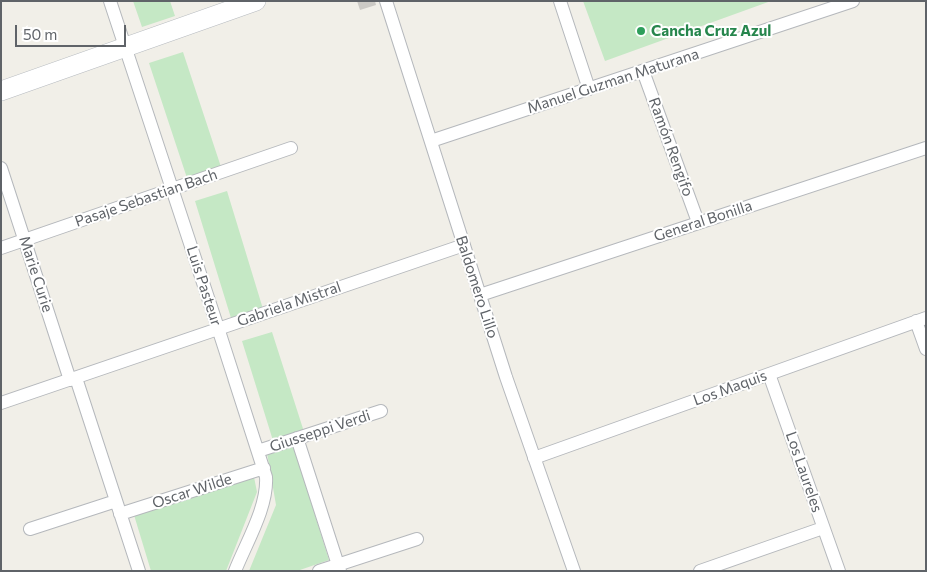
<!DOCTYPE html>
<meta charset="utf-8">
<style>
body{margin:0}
#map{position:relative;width:927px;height:572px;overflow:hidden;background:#f1efe8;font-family:Commissioner,sans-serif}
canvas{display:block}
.frame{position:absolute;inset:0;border:2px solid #5f6368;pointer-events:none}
.scale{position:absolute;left:15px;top:25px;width:111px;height:22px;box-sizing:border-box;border:2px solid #5f6368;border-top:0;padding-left:6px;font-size:15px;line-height:18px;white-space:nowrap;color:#5f6368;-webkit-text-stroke:4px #fff;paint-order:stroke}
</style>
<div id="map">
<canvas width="927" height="572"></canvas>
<div class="frame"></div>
<div class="scale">50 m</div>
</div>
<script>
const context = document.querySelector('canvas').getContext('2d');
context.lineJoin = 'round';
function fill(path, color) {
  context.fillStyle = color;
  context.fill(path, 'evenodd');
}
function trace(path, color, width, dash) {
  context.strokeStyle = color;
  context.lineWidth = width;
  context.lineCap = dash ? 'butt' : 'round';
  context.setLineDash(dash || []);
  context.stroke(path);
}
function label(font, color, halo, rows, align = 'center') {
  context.font = font + ' Commissioner,sans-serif';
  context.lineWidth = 4;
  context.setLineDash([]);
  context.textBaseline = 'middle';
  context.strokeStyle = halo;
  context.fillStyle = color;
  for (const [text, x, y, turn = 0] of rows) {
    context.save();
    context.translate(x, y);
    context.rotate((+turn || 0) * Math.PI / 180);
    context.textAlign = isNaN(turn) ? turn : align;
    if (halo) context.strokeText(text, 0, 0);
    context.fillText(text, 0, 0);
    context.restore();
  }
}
fill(new Path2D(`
 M133,1H170L175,16L142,27Z
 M583,1H771L605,61Z
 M183,52L221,167L187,178L149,63Z
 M227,191L263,309L231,318L195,201Z
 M272,332L306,438L275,447L242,341Z
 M293,444L329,560L297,571H249L276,505L267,453Z
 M254,477L257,492L226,571H151L134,515Z`), '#c5e8c5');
fill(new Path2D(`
 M357,1H375L376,5L360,10Z`), '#cccac5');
const street = new Path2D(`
 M110,1L218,328L266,477C268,507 246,543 235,571
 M386,1L506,377L574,571
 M560,1L589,89
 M643,71L698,222
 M431,141L853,1
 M1,168L70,380
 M1,248L291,148
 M480,295L926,148
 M916,321L926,349
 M769,374L839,571
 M76,378L139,571
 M1,403L464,245
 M297,438L340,571
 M258,451L381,411
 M534,458L926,318
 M120,514L264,468
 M30,529L116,501
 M319,571L417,539
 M700,571L823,528`);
const secondary = new Path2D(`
 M1,91L256,1`);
trace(street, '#b5b8bc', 14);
trace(secondary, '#b6babf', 20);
trace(street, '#fff', 12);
trace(secondary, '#fff', 19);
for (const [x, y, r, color] of [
 [641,31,5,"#2e9e5b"]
]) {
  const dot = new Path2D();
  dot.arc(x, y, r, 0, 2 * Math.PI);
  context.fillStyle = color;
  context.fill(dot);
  trace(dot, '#fff', 2);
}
label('bold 15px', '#27864d', '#fff', [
 ["Cancha Cruz Azul",651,31]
], 'left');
label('15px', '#5f6368', '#fff', [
 ["Manuel Guzman Maturana",613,81,-18],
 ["Ramón Rengifo",671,147,70],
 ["Pasaje Sebastian Bach",146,198,-19],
 ["General Bonilla",703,221,-18],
 ["Marie Curie",36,274,72],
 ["Luis Pasteur",204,286,72],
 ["Baldomero Lillo",477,287,72],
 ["Gabriela Mistral",289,304,-19],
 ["Los Maquis",730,388,-20],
 ["Giusseppi Verdi",320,431,-18],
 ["Los Laureles",804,472,71],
 ["Oscar Wilde",192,491,-18]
]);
</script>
